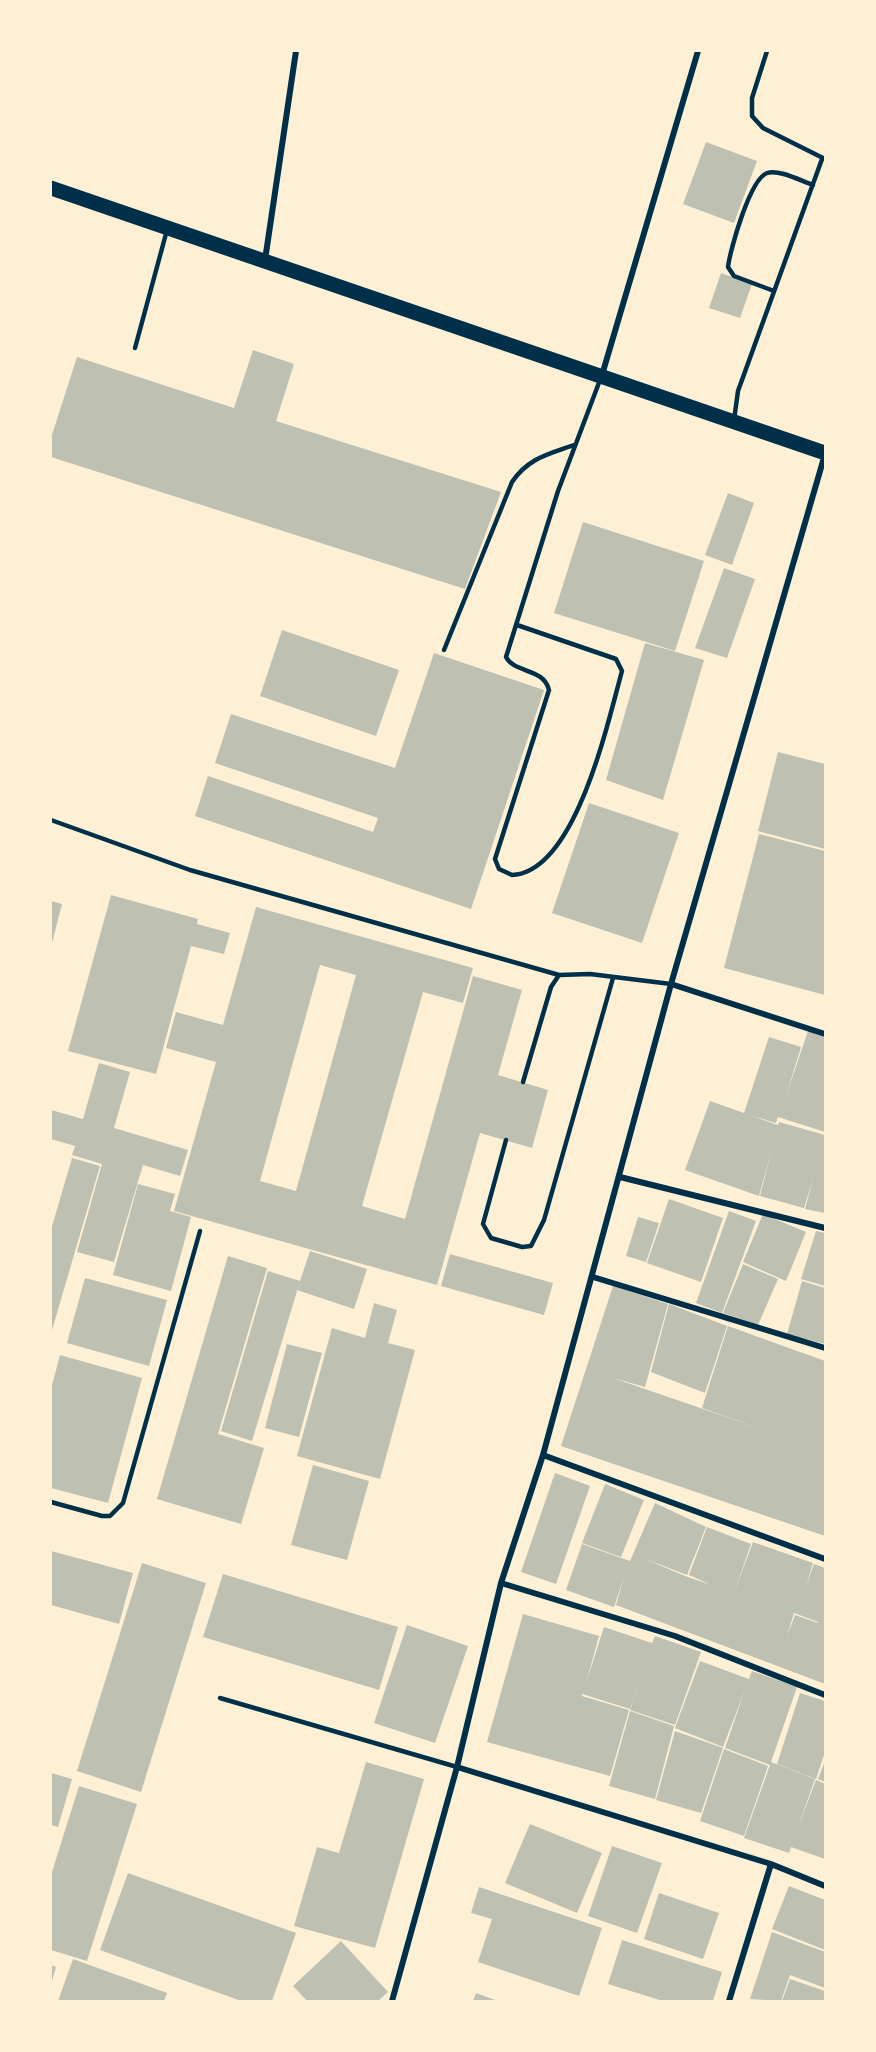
<!DOCTYPE html>
<style>
body{margin:0}
#map{position:relative;width:876px;height:2052px;overflow:hidden;background:#fdf0d5;font-family:Cabin,sans-serif}
canvas{display:block}
.frame{position:absolute;inset:0;border:52px solid #fdf0d5;pointer-events:none}
</style>
<div id="map">
<canvas width="876" height="2052"></canvas>
<div class="frame"></div>
</div>
<script>
const context = document.querySelector('canvas').getContext('2d');
context.lineJoin = 'round';
function fill(path, color) {
  context.fillStyle = color;
  context.fill(path, 'evenodd');
}
function trace(path, color, width, dash) {
  context.strokeStyle = color;
  context.lineWidth = width;
  context.lineCap = dash ? 'butt' : 'round';
  context.setLineDash(dash || []);
  context.stroke(path);
}
fill(new Path2D(`
 M706,142L757,161L734,223L683,204Z
 M721,273L752,284L740,318L709,308Z
 M253,350L294,364L276,421L501,492L465,589L51,457V438L77,357L234,408Z
 M728,493L754,503L732,565L705,555Z
 M583,522L704,561L675,651L554,613Z
 M724,568L755,579L727,658L695,648Z
 M282,630L399,670L376,736L260,696Z
 M645,643L704,660L663,800L606,780Z
 M434,653L544,690L471,909L195,816L208,776L373,832L378,818L215,763L231,714L395,768Z
 M778,752L825,764V849L758,831Z
 M589,803L679,833L642,943L552,913Z
 M759,834L825,851V995L724,968Z
 M111,895L198,919L197,924L230,933L224,954L191,946L156,1074L68,1051Z
 M51,901L62,904L52,943H51Z
 M256,907L473,968L463,1003L423,992L362,1206L405,1219L473,976L522,990L498,1075L548,1090L532,1148L480,1133L437,1285L174,1211L216,1062L166,1048L176,1012L223,1025ZM320,965L356,975L296,1191L260,1181Z
 M808,1031L825,1037V1132L778,1117L776,1123L749,1115L778,1125L779,1122L825,1135V1213L805,1209L813,1179L804,1208L760,1196L772,1149L759,1196L685,1170L710,1101L744,1113L769,1037L801,1047L786,1096Z
 M99,1063L130,1072L114,1128L188,1150L180,1176L143,1165L114,1262L77,1252L102,1164L72,1155L75,1146L51,1139V1110L83,1119Z
 M72,1158L100,1166L52,1330L51,1230Z
 M138,1184L175,1194L170,1211L191,1217L171,1291L113,1275Z
 M669,1199L723,1218L701,1282L647,1263Z
 M729,1211L756,1221L722,1313L696,1303Z
 M763,1214L806,1232L786,1281L743,1262Z
 M638,1217L659,1223L646,1262L626,1256Z
 M816,1231L825,1233V1286L801,1279Z
 M310,1251L367,1269L354,1309L297,1290Z
 M450,1254L553,1283L544,1315L441,1286Z
 M228,1256L267,1268L218,1434L264,1448L241,1524L157,1499Z
 M743,1264L778,1279L758,1325L723,1313Z
 M268,1271L300,1281L252,1441L221,1431Z
 M85,1278L167,1300L149,1366L67,1343Z
 M802,1281L825,1288V1344L787,1334Z
 M613,1286L668,1304L645,1387L613,1378L767,1431L702,1408L728,1326L825,1361V1536L561,1446Z
 M374,1303L397,1310L388,1343L415,1350L380,1479L297,1456L332,1328L365,1338Z
 M669,1304L727,1326L705,1393L651,1372Z
 M287,1344L322,1353L299,1437L265,1428Z
 M60,1355L142,1378L108,1503L51,1488V1389Z
 M313,1465L369,1481L347,1560L291,1545Z
 M555,1473L590,1486L556,1584L521,1572Z
 M605,1484L644,1500L621,1557L582,1543Z
 M655,1503L706,1527L687,1575L643,1558L685,1576L711,1585L689,1575L707,1527L751,1544L734,1593L753,1542L813,1563L806,1586L814,1564L825,1568V1684L616,1605L624,1577L614,1607L566,1590L582,1544L630,1561ZM794,1613L818,1622V1623L795,1615L787,1636Z
 M51,1551L133,1573L119,1624L51,1605Z
 M142,1563L206,1583L141,1792L77,1771Z
 M223,1574L398,1627L379,1690L203,1637Z
 M523,1614L599,1636L586,1683L604,1627L652,1643L655,1636L701,1652L675,1725L630,1710L640,1678L630,1709L582,1694V1696L629,1710L610,1776L487,1742Z
 M407,1625L468,1646L435,1743L374,1723Z
 M700,1661L749,1679L752,1671L797,1687L771,1762L815,1779L797,1830L816,1780L825,1784V1859L791,1847L789,1853L744,1838L770,1765L725,1748L745,1690L723,1747L675,1728Z
 M800,1693L825,1701V1752L816,1779L777,1764Z
 M630,1711L674,1726L655,1799L609,1786Z
 M675,1731L723,1748L701,1813L656,1800Z
 M724,1749L768,1766L744,1836L700,1821Z
 M825,1761V1782L818,1779Z
 M366,1762L424,1779L375,1948L294,1926L317,1847L339,1853Z
 M51,1773L72,1779L58,1827L51,1825Z
 M79,1786L137,1804L87,1961L51,1950V1875Z
 M530,1824L602,1853L577,1913L505,1883Z
 M612,1846L662,1863L637,1933L588,1916Z
 M128,1873L296,1933L272,2001H241L100,1950Z
 M789,1886L825,1900V1950L772,1929Z
 M479,1887L602,1928L579,1996L478,1962L492,1919L471,1913Z
 M659,1893L719,1913L703,1959L644,1939Z
 M772,1932L825,1952V1988L790,1975L781,2001L750,1999Z
 M622,1940L722,1972L713,2001H663L608,1984Z
 M341,1941L388,1992L378,2001H307L293,1986Z
 M73,1959L167,1993L164,2001H58Z
 M51,1965L56,1967L52,1981H51Z
 M790,1979L825,1991V2001H782Z
 M476,1993L498,2001H473Z`), '#bec0b2');
trace(new Path2D(`
 M767,51L752,98V116L763,128L825,159
 M774,291L734,276L728,267C730,250 750,179 767,173C779,169 801,181 813,185
 M135,348L167,230
 M734,420L738,391L822,159
 M517,625L616,659L622,671C608,721 576,872 512,875L499,869L495,859L549,690C543,667 515,674 506,657L558,491L600,380
 M444,650L512,482C528,458 549,454 574,445
 M51,820L190,870L559,975L590,974L671,984
 M523,1082L551,987L559,975
 M506,1140L483,1224L491,1238L522,1247L531,1246L544,1220L613,978
 M51,1502L102,1516H110L123,1503L200,1231
 M220,1698L457,1767`), '#003049', 4.5);
trace(new Path2D(`
 M265,260L296,51
 M602,375L698,51
 M671,984L825,1034
 M620,1177L825,1228
 M593,1277L825,1348
 M543,1455L825,1559
 M501,1583L675,1636L825,1695
 M457,1767L771,1864L825,1886
 M392,2001L457,1767L501,1583L543,1455L671,984L825,454
 M729,2001L771,1864`), '#003049', 6);
trace(new Path2D(`
 M51,188L825,453`), '#003049', 15);
</script>
